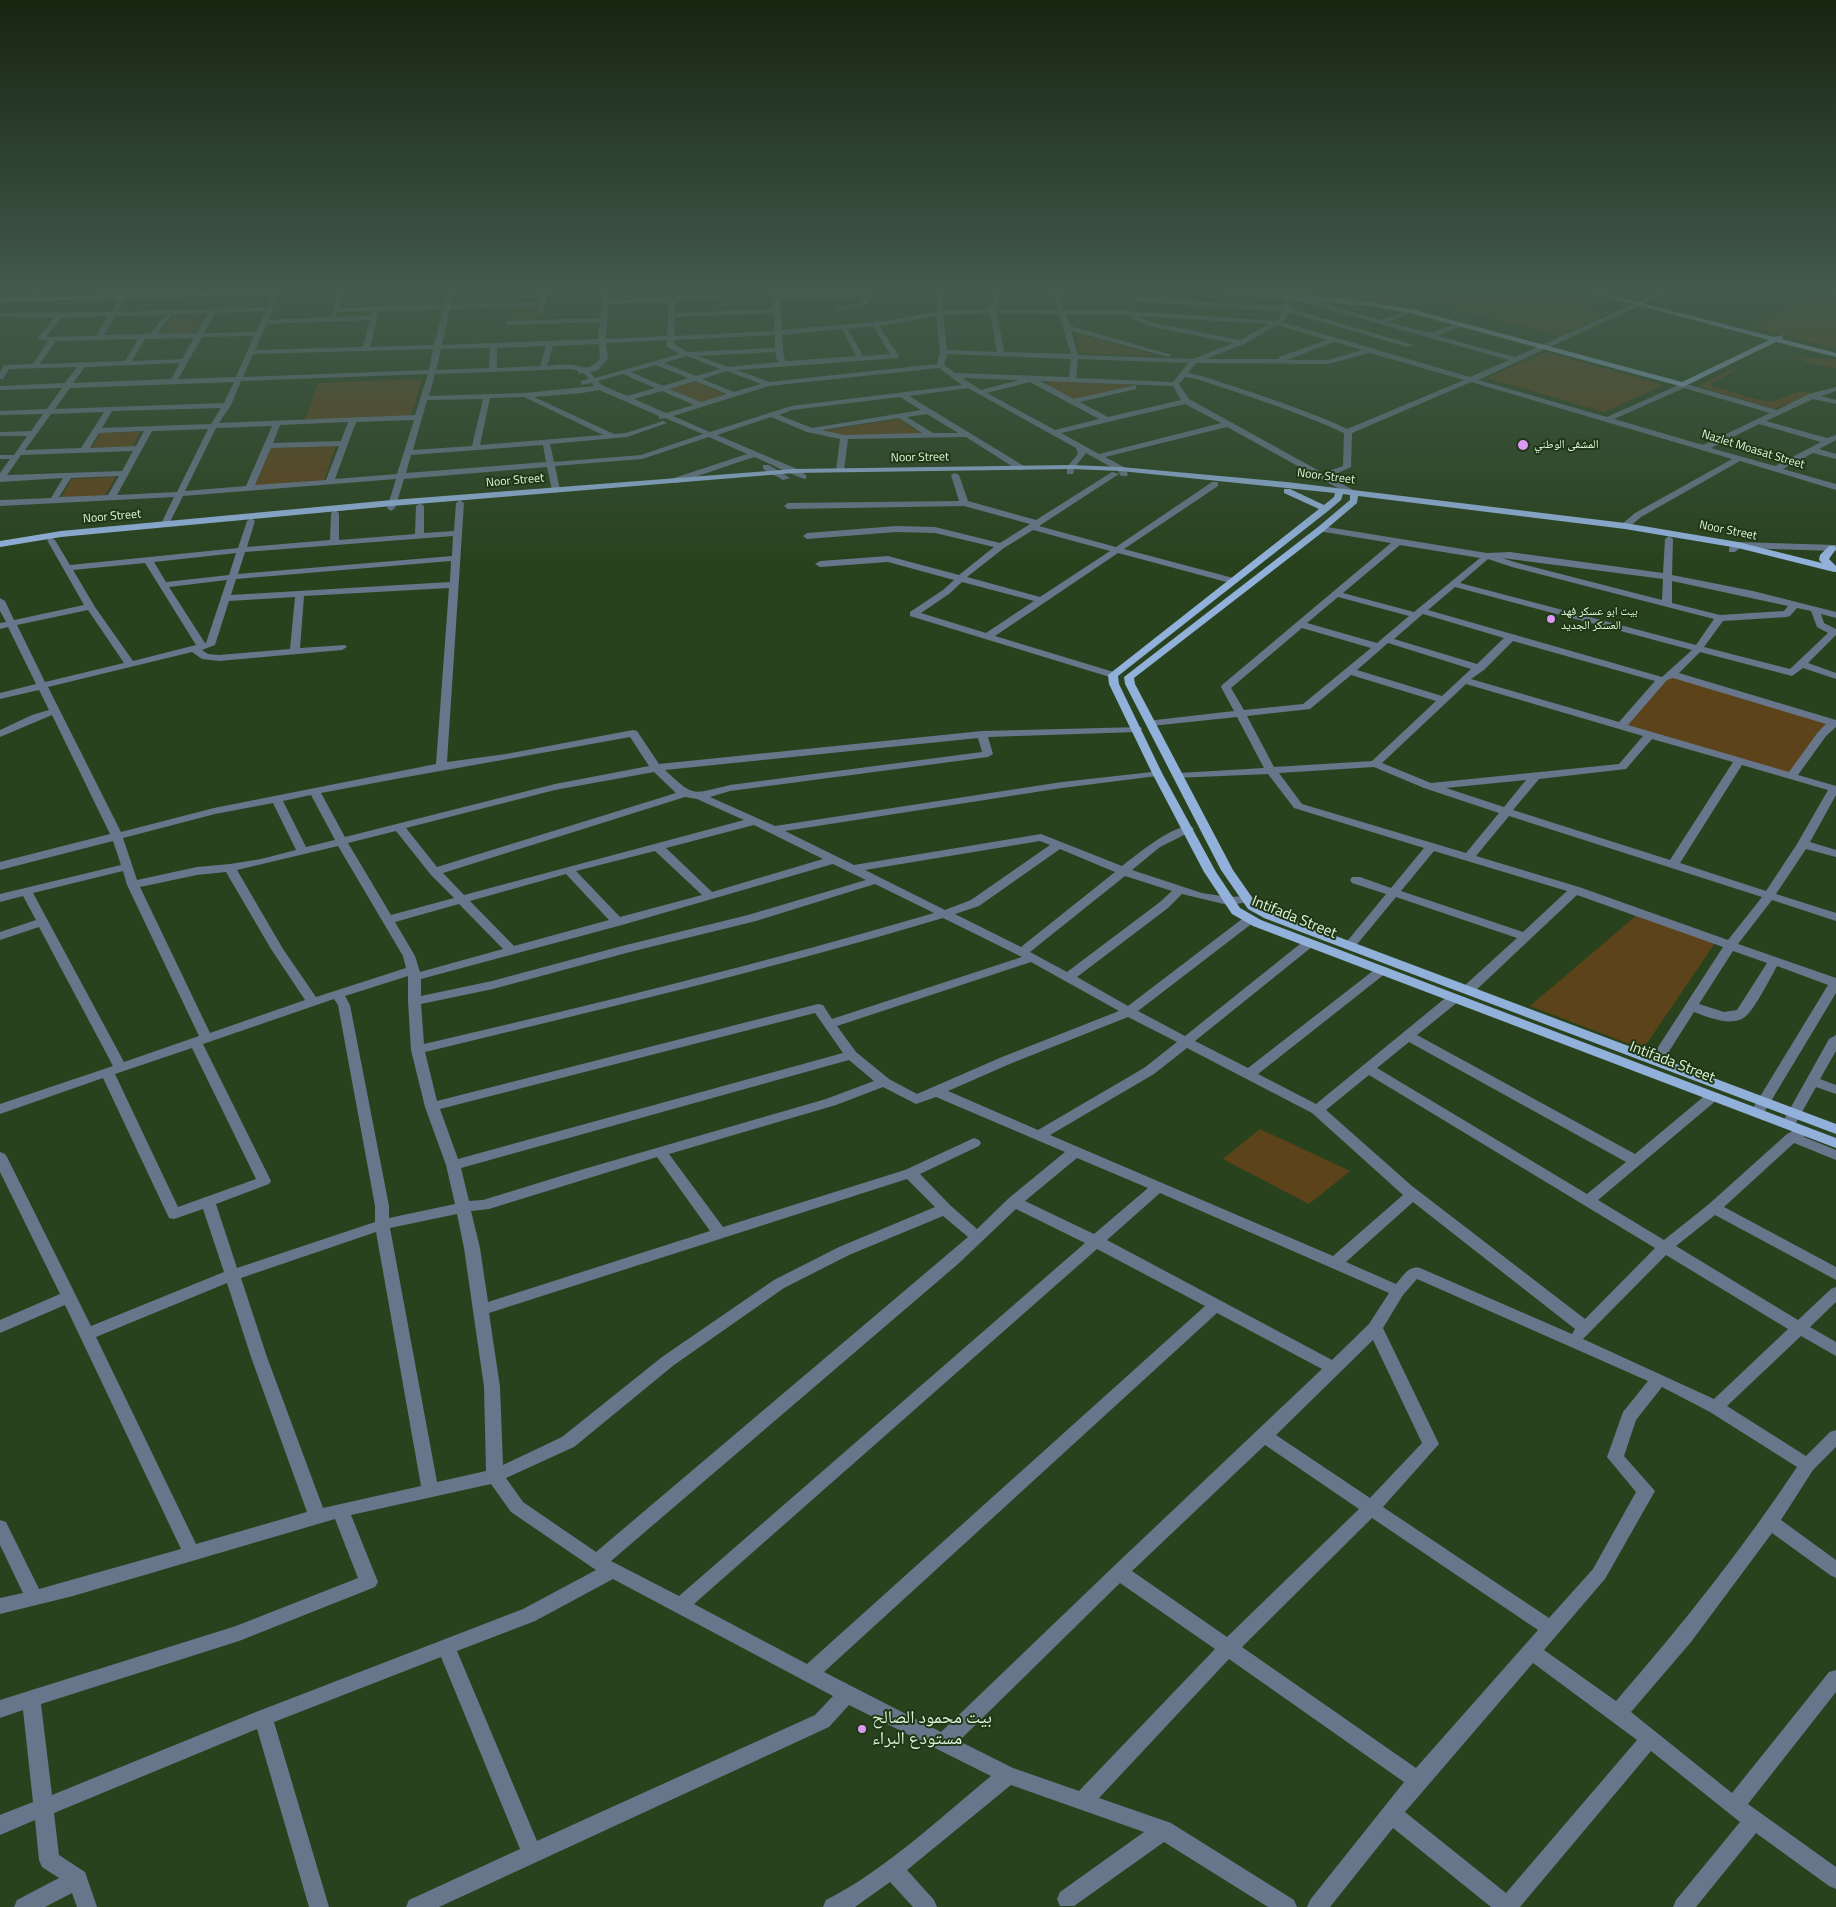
<!DOCTYPE html>
<meta charset="utf-8">
<style>
body{margin:0}
canvas{display:block;background:#29421e}
</style>
<canvas width="1836" height="1907"></canvas>
<script>
const context = document.querySelector('canvas').getContext('2d');
context.lineJoin = 'round';
function fill(path, color) {
  context.fillStyle = color;
  context.fill(path, 'evenodd');
}
function trace(path, color, width, dash) {
  context.strokeStyle = color;
  context.lineWidth = width;
  context.lineCap = dash ? 'butt' : 'round';
  context.setLineDash(dash || []);
  context.stroke(path);
}
function label(font, color, halo, rows, align = 'center') {
  context.font = font + ' "Titillium Web","Noto Naskh Arabic",sans-serif';
  context.lineWidth = 4;
  context.setLineDash([]);
  context.textBaseline = 'middle';
  context.strokeStyle = halo;
  context.fillStyle = color;
  for (const [text, x, y, turn = 0] of rows) {
    context.save();
    context.translate(x, y);
    context.rotate((+turn || 0) * Math.PI / 180);
    context.textAlign = isNaN(turn) ? turn : align;
    if (halo) context.strokeText(text, 0, 0);
    context.fillText(text, 0, 0);
    context.restore();
  }
}
fill(new Path2D(`
 M1297,292H1403L1392,304L1296,295Z
 M1421,292H1575L1591,296L1574,304L1608,313L1559,336L1413,297Z
 M1819,293L1836,297V348L1751,327L1766,320L1762,319Z
 M513,306H538L536,321L511,322Z
 M207,313L193,334H161L174,314Z
 M1076,333L1158,356L1080,353Z
 M1546,352L1664,385L1604,412L1487,378Z
 M1794,357L1836,359V368L1807,363L1805,360L1787,358Z
 M1732,369L1737,370L1712,383L1713,387C1729,389 1759,403 1773,401C1788,398 1797,387 1813,394L1775,409L1698,386Z
 M422,379L411,416L305,420L318,383Z
 M694,381L726,395L702,403L669,389Z
 M1053,381L1135,385L1075,400L1046,384Z
 M899,419L924,435H847L833,434L827,430Z
 M140,432L133,446L92,448L100,433Z
 M336,446L324,480L255,486L271,448Z
 M116,477L105,495L61,497L72,479Z
 M1673,676L1831,723L1789,774L1626,725L1665,680Z
 M1637,915L1715,943L1643,1049L1530,1006Z
 M1260,1129L1350,1171L1309,1204L1223,1159Z`), '#5d431a');
fill(new Path2D(`
 M32,292H39L33,298H29L28,297Z
 M124,292H130L118,312L267,307L272,292H278L269,320L331,317L338,292H344L339,308L444,305L447,292H453L451,305L539,302L541,292H547L544,312L541,314L538,312V306L450,309L442,345L598,339L600,322L508,325L505,323L508,321L600,318L603,292H609V300L714,295L717,297L714,299L675,301V313L773,309V292H779L780,295L876,292L866,305L838,311L836,310V308L857,304L867,297L780,299L782,330L884,321L936,312L937,292H943V311L990,309L995,292H1001L997,309L1058,310L1053,292H1059L1065,310L1129,311L1275,321L1280,318L1281,311L1135,301L1132,299L1135,297L1282,307L1286,292H1292V295L1380,320L1413,310V312L1388,322L1430,333L1459,323H1463V325L1438,336L1515,357L1661,292H1669L1478,380L1607,417L1683,383L1777,410L1809,394L1836,387V391L1821,396L1836,400V404L1813,399L1766,421L1827,438L1836,435V440L1819,449L1836,454V459L1813,453L1783,469L1836,484V490L1740,461L1641,517L1628,528H1622V524L1635,513L1732,459L1471,382L1352,433L1351,467L1329,477L1357,492L1358,494L1354,497L1227,427L1105,457L1124,467L1128,474L1127,476H1121L1118,471L1086,453L1075,467L1073,474H1067V467L1078,454L1076,448L968,388L909,396L1024,466V470H1018L966,437L848,439L844,470L840,472L836,470L840,439L807,432L771,417L717,435L797,469L806,475V479C800,479 763,460 754,457L677,483H671V479L747,454L709,437L642,459L555,466L560,490L556,493L552,490L547,467L404,479L395,508L391,511L387,508L396,479L183,496L169,524L165,527L161,524L174,497L0,506V500L51,498L63,478L0,482V473L10,459H0V455H14L27,436H0V432L31,431L43,414L0,415V411L47,409L62,388L0,390V386L65,383L77,367L9,369L3,379H0V372L4,365L33,364L48,341L37,339L54,318L2,317H0V313L111,312ZM1291,299L1509,360L1470,377L1282,322L1286,319L1288,312L1407,347L1414,345L1289,308ZM669,301L667,336L606,339L608,304ZM443,309L434,345L370,347L379,311ZM266,311L256,332L204,333L215,313ZM372,311L371,316L336,317L338,312ZM208,313L197,333L157,334L172,314ZM774,313V331L674,336L675,317ZM986,313H990L997,352L947,350L943,315ZM997,313L1059,314L1071,354L1004,352ZM1066,314L1129,315L1130,317L1149,326L1233,343L1193,359L1078,355L1071,331L1168,357L1172,355L1070,326ZM165,315L150,334L104,335L115,316ZM108,316L96,336L46,337L61,318ZM936,316L940,352L937,364L769,382L737,370L898,358L899,356L879,326ZM1137,316L1268,324L1240,340L1151,322ZM370,320L363,347L255,350L267,324ZM1277,325L1327,340L1279,357V359H1206L1244,344ZM873,326L890,354L863,356L848,329ZM842,329L856,356L787,361L784,358L782,335ZM775,335V348L688,352L674,344V340ZM254,336L236,377L178,379L202,337ZM194,338L182,359L132,361L145,339ZM138,339L125,361L40,364L56,341ZM667,340V347L680,354L595,378L590,372L598,370L608,359L606,343ZM1334,342L1362,350L1328,360H1287ZM599,344L600,359C588,371 587,367 572,365C564,364 555,365 547,366L553,346ZM546,346L540,366L497,368V348ZM490,348L489,368L436,370L441,349ZM433,349L429,370L243,377L253,354ZM776,352V359L779,362L728,367L698,356ZM1370,353L1464,380L1347,429C1311,412 1274,400 1236,387C1219,382 1206,376 1188,373L1196,363L1328,364ZM947,354L1071,359L1069,377L955,373L944,365ZM687,356L720,369L696,376L664,363ZM1078,359L1188,363L1173,382L1076,378ZM180,363L171,379L73,383L85,367ZM656,365L688,378L663,386L631,372ZM939,368L962,385L791,406L710,432L673,416L769,386ZM571,369L578,371V374L584,373L589,379L581,381V385L592,383L594,386L525,393L429,396L435,374ZM727,371L761,384L734,392L702,379ZM428,374L415,415L219,423L231,405L241,381ZM623,374L655,388L627,396L602,385L598,381ZM1185,377C1202,379 1216,386 1233,391C1271,404 1307,416 1344,433L1343,466L1323,473L1189,399L1179,384ZM962,378L1019,380L981,390ZM695,381L727,394L701,402L669,389ZM1040,381L1173,386L1181,400L1108,417L1080,402L1136,389V385L1074,399ZM234,382L224,403L55,409L70,388ZM1030,382L1099,419L1055,430L987,393ZM1684,388L1770,413L1703,445L1614,419ZM599,390L659,416V419L665,418L703,434L641,455L554,462L550,444L627,437L667,423L663,421L626,433L614,434L534,397L582,393ZM662,391L694,405L666,413L634,399ZM524,397L603,435L480,445L490,398ZM900,397L921,410L812,428L779,415L792,410ZM483,399L472,446L413,450L427,400ZM1185,404L1221,423L1099,454L1061,433ZM221,408L211,424L102,428L112,411ZM104,412L81,448L25,450L51,414ZM927,414L958,433H933L907,417ZM899,418L922,433L844,435L822,430ZM414,420L397,474L335,479L356,422ZM348,422L341,441L273,443L280,425ZM1759,424L1821,442L1775,466L1711,448ZM272,426L246,486L185,491L216,428ZM208,429L177,492L117,495L152,431ZM144,431L136,446L90,448L99,433ZM543,445L546,462L406,473L411,455ZM339,446L326,480L255,485L271,448ZM133,451L122,471L7,475L21,455ZM119,476L108,495L59,497L71,478Z
 M763,465H769L790,478L783,480L763,469Z
 M1112,472L1119,474L1039,526L1116,547L1212,482H1218V486L1124,549L1237,579L1239,581L1234,584L1118,553L995,636L1117,673V677L1113,678L910,616V612L943,590L954,580L888,562L820,567L815,564L820,561L888,556L959,575L994,547L935,533L896,532L807,539L803,536L807,533L896,526L935,527L1000,543L1030,524L964,506L788,509L784,506L788,503L959,501L951,475L955,473L959,475L968,501L1036,520ZM1033,530L1110,551L1040,597L967,577L1004,548ZM962,582L1034,601L986,633L921,613L949,594Z
 M460,500L464,503L447,762L506,754L633,730L637,731L659,764L982,731L1141,727L1142,729L1137,732L988,737L993,754L988,757L730,791L710,797L775,826L1062,782L1161,771L1162,773L1161,775L1157,776L1062,788L785,831L854,865L1041,834L1122,866C1135,856 1176,822 1192,827L1194,829L1192,831L1160,847L1132,870L1202,893L1228,897L1250,896L1252,899L1250,902L1228,905L1182,894L1168,908L1077,977L1128,1006L1246,916H1254L1256,919L1254,922L1138,1011L1185,1036L1305,940H1313L1315,943L1313,946L1195,1041L1248,1068L1378,967H1386L1388,970L1386,973L1258,1074L1316,1104L1449,995L1454,994L1460,998L1459,1001L1417,1035L1635,1154L1708,1093H1718L1720,1096L1718,1099L1598,1200L1664,1240L1709,1204L1787,1134L1798,1128H1808L1810,1131L1804,1137L1836,1150V1160L1794,1143L1724,1207L1836,1267V1280L1715,1215L1676,1246L1798,1320L1831,1289L1836,1287V1302L1810,1327L1836,1342V1356L1801,1336L1727,1406L1806,1456L1830,1432L1836,1430V1447L1813,1470L1781,1520L1836,1560V1578L1830,1575L1772,1533L1691,1642L1631,1712L1732,1793L1829,1672L1836,1670V1692L1748,1804L1836,1867V1889L1829,1886L1756,1833L1696,1907H1673L1676,1900L1740,1822L1651,1751L1520,1907H1491L1393,1828L1330,1907H1307L1310,1900L1404,1782L1229,1659L1099,1798L1171,1823L1294,1900L1297,1907H1268L1164,1842L1074,1906H1060L1057,1899L1060,1892L1144,1832L1011,1785L907,1870L934,1900L937,1907H913L890,1882L855,1907H823L826,1900C884,1871 940,1818 991,1776L849,1705L829,1727L439,1907H406L409,1900L520,1849L441,1657L274,1722L329,1907H309L257,1729L54,1813L59,1855L85,1872L97,1907H77L72,1893L45,1907H14L17,1900L59,1878L42,1867L39,1860L35,1820L0,1835V1815L33,1802L23,1710L0,1718V1700L236,1626L358,1578L335,1519L73,1596L0,1614V1598L23,1593L0,1545V1520L6,1522L39,1589L181,1549L65,1305L0,1333V1320L60,1294L0,1172V1152L5,1154L7,1157L91,1326L224,1272L203,1209L174,1219L169,1218L103,1078L0,1114V1104L113,1066L39,927L0,940V932L36,920L23,896L0,902V894L121,865L113,841L0,870V862L110,834L52,715L0,737V730L32,715L49,710L39,690L0,699V693L36,684L8,627L0,629V623L6,622L0,611V598L5,601L14,620L84,605L47,540L51,537L55,540L70,565L238,548L247,521L251,518L255,521L247,547L330,540L331,513L335,510L339,513V540L415,534L416,506L420,503L424,506V533L454,531L456,503ZM453,536L452,556L238,574L245,552ZM236,553L229,575L166,582L154,562ZM451,561L450,582L231,595L236,579ZM145,563L196,645L133,661L95,607L73,570ZM227,580L206,643H205L169,587ZM449,588L436,764L214,808L121,832L48,687L192,652L202,659L219,661L342,650L347,647L345,645L300,648L304,596ZM295,597L290,649L219,655L208,654L202,650L215,645L229,601ZM88,610L124,663L45,682L17,625ZM630,737L649,766L555,784L345,837L321,793C424,773 527,756 630,737ZM978,738L982,752L730,785C691,794 695,798 665,770ZM654,772L676,793L437,867L406,828L555,790ZM311,795L335,840L306,847L283,801ZM685,797L697,799L744,820L464,895L443,873ZM273,803L296,850L261,859L230,864L197,867L137,880L123,838L215,814ZM754,825L823,859L712,892L666,848ZM396,831L431,875L454,898L391,915L348,843ZM1040,841L1050,845L971,900L945,910L865,870ZM338,846L403,956L406,968L316,997L283,949L237,870ZM1060,849L1115,872L1021,947L955,914L979,906ZM655,851L702,895L620,917L576,871ZM833,864L866,880L748,915L622,946L492,981L421,996V979L622,925ZM123,871L127,885L199,1036L124,1062L33,893ZM226,872L271,949L305,1000L210,1033L140,887L197,875ZM566,874L609,920L514,946L470,901ZM1125,876L1172,891L1160,902L1067,972L1030,952ZM875,884L934,913C765,963 595,1004 424,1044L421,1004L493,989L630,952L756,921ZM459,904L503,949L420,972L415,956L395,922ZM943,918L1022,957L832,1019L823,1005L818,1004L437,1101L425,1052C599,1010 772,969 943,918ZM1031,962L1119,1011L1002,1057L917,1094L889,1079L856,1052L837,1026ZM408,976V1001L411,1050L425,1107L446,1165L455,1204L389,1218V1206L350,1005L345,996ZM334,999L338,1005L375,1206V1222L237,1268L216,1204L269,1184L271,1181L203,1044ZM815,1013L843,1053L458,1159L440,1109ZM1128,1017L1177,1042L1144,1068L1038,1130L948,1091L1012,1063ZM1409,1042L1626,1162L1587,1194L1377,1068ZM192,1048L256,1179L178,1207L115,1074ZM1187,1048L1312,1113L1403,1195L1333,1256L1050,1135L1154,1074ZM849,1060L874,1081L826,1099L584,1169L483,1200L469,1201L461,1168ZM1369,1075L1655,1248L1585,1319L1412,1186L1326,1110ZM883,1087L916,1104L936,1097L1065,1152L1009,1198L977,1229L950,1205L920,1174L979,1146L981,1143L979,1140L974,1138L905,1170L723,1227L669,1154L836,1105ZM657,1157L710,1231L488,1302L480,1248L471,1211L489,1209ZM1077,1158L1148,1188L1094,1234L1025,1201ZM907,1179L935,1207L839,1247L774,1280L662,1357L562,1437L503,1465L500,1387L489,1313ZM1160,1193L1389,1293L1369,1324L1332,1360L1107,1240ZM1413,1202L1575,1329L1572,1334L1420,1268C1409,1265 1403,1276 1396,1284L1346,1262ZM1016,1209L1085,1243L679,1596L611,1561L958,1264ZM457,1214L464,1248L484,1387L486,1471L437,1482L390,1228ZM943,1216L968,1237L596,1552L523,1502L506,1478L574,1447L674,1365L784,1288L849,1255ZM376,1232L421,1486L323,1508L267,1357L241,1278ZM1097,1249L1205,1306L807,1664L694,1604ZM1666,1255L1788,1329L1714,1399L1583,1339ZM1417,1279L1648,1381L1623,1412L1607,1457L1636,1492L1593,1569L1549,1618L1383,1507L1439,1444L1383,1328L1403,1295ZM227,1283L251,1357L307,1512L196,1544L96,1337ZM1217,1313L1322,1369L1113,1567L941,1732L824,1672ZM1373,1340L1422,1443L1370,1498L1276,1435ZM1662,1387L1710,1412L1797,1467C1742,1550 1681,1626 1616,1701L1544,1650L1605,1579L1655,1491L1624,1456L1636,1420ZM1265,1445L1359,1509L1227,1637L1132,1571ZM491,1484L511,1512L596,1570L523,1609L256,1712L52,1795L41,1704L239,1641L375,1587L378,1582L351,1515ZM1372,1518L1538,1630L1416,1768L1242,1647ZM613,1579L833,1696L815,1715L537,1841L457,1651L535,1621ZM1120,1583L1215,1649L1079,1791L1013,1768L959,1741ZM1533,1663L1637,1740L1506,1893L1405,1812Z
 M1321,526L1487,553L1510,552L1663,573L1665,539L1669,536L1673,539L1672,575L1753,591L1836,612V618L1821,614L1824,623L1836,629V635L1808,663L1836,673V679L1803,668L1792,676L1700,652L1679,673L1836,720V727L1826,736L1798,775L1836,786V795L1810,842L1836,850V857L1806,849L1776,894L1836,913V921L1772,900L1738,944L1836,978V993L1762,1116H1752L1750,1113L1828,985L1777,966C1771,977 1754,1010 1746,1016C1733,1028 1708,1017 1694,1012L1661,1064H1651L1649,1061L1723,947L1577,895L1473,993H1463L1462,990L1463,987L1517,938L1396,897L1354,948L1350,949L1344,945L1386,894L1352,883L1350,880L1352,877H1360L1391,888L1424,848L1294,808L1268,774L1175,778L1174,776L1179,773L1264,768L1237,717L1151,726L1147,725L1146,723L1147,721L1234,711L1221,687L1222,685L1391,543L1318,531L1317,529ZM1400,545L1480,558L1414,612L1343,593ZM1502,558L1663,579L1662,600L1518,563ZM1488,559L1512,567L1714,619L1696,645L1460,583ZM1672,581L1788,606L1784,611L1720,615L1672,603ZM1455,587L1692,650L1662,677L1428,610ZM1338,597L1409,616L1377,643L1307,623ZM1797,608L1811,611L1817,627L1828,633L1790,669L1704,647L1723,621L1787,617L1790,616ZM1423,614L1504,638L1477,664L1394,639ZM1302,628L1371,648L1303,704L1244,710L1231,688ZM1513,641L1655,681L1619,722L1471,679L1484,670ZM1388,643L1471,669L1442,696L1357,670ZM1351,675L1436,701L1372,761L1274,767L1247,716L1310,709ZM1673,678L1826,724L1818,732L1789,772L1628,725L1667,680ZM1466,684L1643,736L1619,764L1431,783L1382,763ZM1652,739L1733,762L1670,860L1513,810L1539,779L1626,769ZM1742,765L1828,790L1797,844L1766,891L1680,863ZM1374,767L1424,788L1499,813L1466,853L1302,804L1279,773ZM1526,780L1504,807L1446,788ZM1509,816L1762,897L1728,940L1579,887L1476,856ZM1434,851L1567,891L1523,932L1401,891ZM1733,951L1767,963L1737,1010L1724,1012L1699,1004Z
 M1738,542L1836,545V551L1740,548L1735,552H1729V548Z
 M1836,1035V1051L1820,1079L1836,1085V1094L1816,1087L1793,1128H1783L1781,1125L1829,1039Z`), '#67768a');
fill(new Path2D(`
 M214,292H279L276,294L0,302V298Z
 M1223,292C1285,292 1350,298 1411,309L1682,382L1769,340L1588,292H1598L1774,337L1783,335L1782,339L1836,353V357L1776,342L1683,387L1410,313L1371,306L1226,294Z
 M1831,292H1836V294L1832,293Z
 M1071,465L1121,467L1287,482L1625,523L1738,542L1822,563L1819,560L1820,555L1829,546H1835L1836,549L1829,559L1836,566V572H1834L1738,548L1625,529L1358,496L1357,503L1324,531L1134,678L1135,684L1233,870L1256,903L1272,912L1836,1124V1134L1264,918L1248,909L1221,870L1125,684L1124,677L1318,527L1350,500V495L1343,494L1341,500L1328,511L1118,676L1119,684L1162,773L1216,872L1240,908L1261,920L1836,1138V1148L1253,926L1232,914L1204,872L1152,773L1109,684L1108,675L1319,509L1284,493V489H1290L1324,505L1334,497L1335,493L1121,471L1071,469L794,473L392,506L61,537L0,547V541L61,531L392,500L794,469Z`), '#91b0da');
const sky = context.createLinearGradient(0, 0, 0, 559);
sky.addColorStop(0, '#172410');
sky.addColorStop(0.52, '#435a4c');
sky.addColorStop(1, '#435a4c00');
context.fillStyle = sky;
context.fillRect(0, 0, 1836, 559);
for (const [x, y, r, color] of [
 [1523,445,6,"#dc99f4"],
 [1551,619,5,"#dc99f4"],
 [862,1729,5,"#dc99f4"]
]) {
  const dot = new Path2D();
  dot.arc(x, y, r, 0, 2 * Math.PI);
  context.fillStyle = color;
  context.fill(dot);
  trace(dot, '#1f3714', 2);
}
label('12px', '#e4f4de', '#1f3714', [
 ["المشفى الوطني",1534,445],
 ["بيت ابو عسكر فهد",1561,612],
 ["العسكر الجديد",1561,626]
], 'left');
label('12px', '#e4f4de', '#1f3714', [
 ["Nazlet Moasat Street",1753,450,17],
 ["Noor Street",920,458,-1],
 ["Noor Street",1326,477,7],
 ["Noor Street",515,481,-5],
 ["Noor Street",112,517,-5],
 ["Noor Street",1728,531,11]
]);
label('15px', '#e4f4de', '#1f3714', [
 ["Intifada Street",1294,918,22],
 ["Intifada Street",1672,1063,21]
]);
label('18px', '#e4f4de', '#1f3714', [
 ["بيت محمود الصالح",872,1719],
 ["مستودع البراء",872,1740]
], 'left');
</script>
